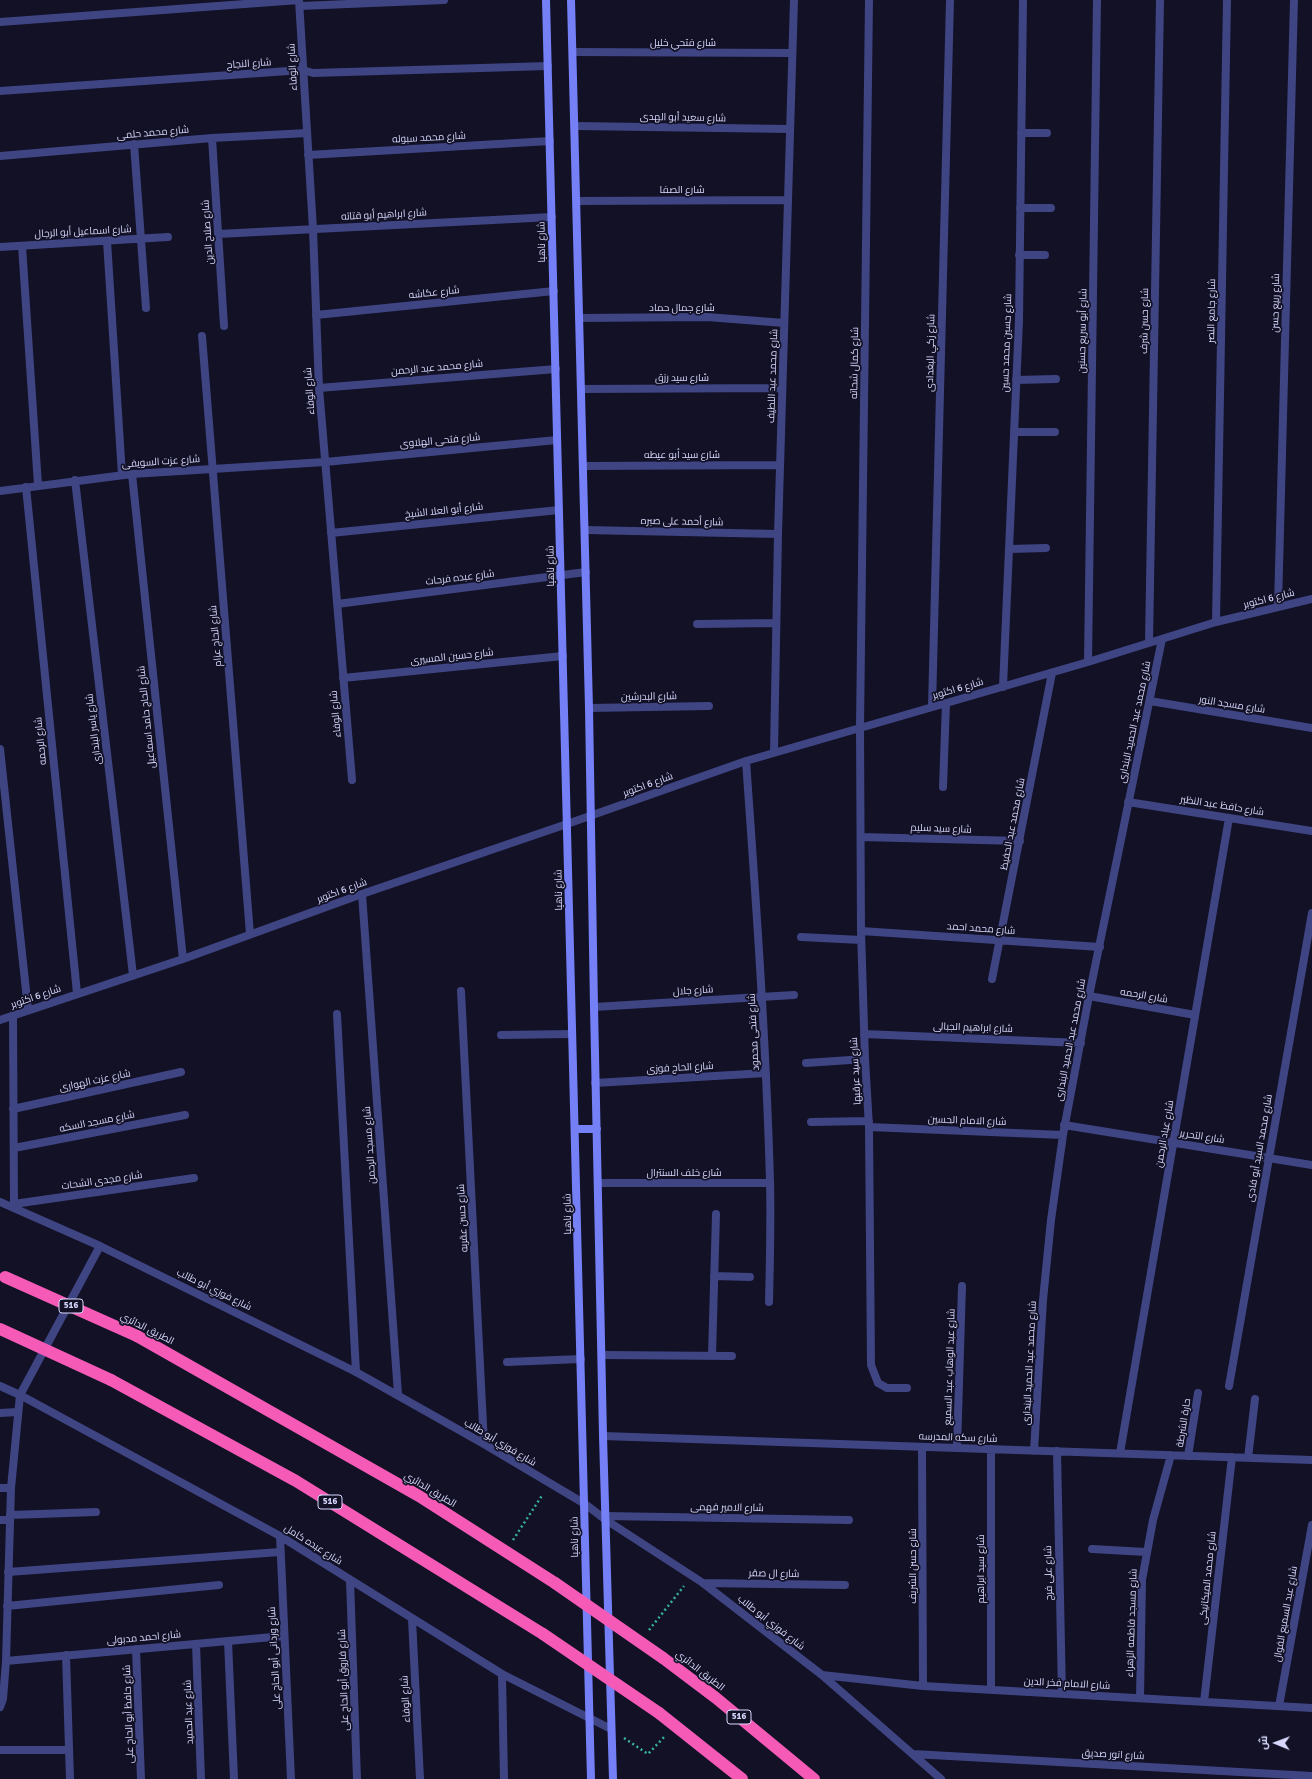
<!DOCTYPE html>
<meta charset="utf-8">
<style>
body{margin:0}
#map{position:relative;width:1312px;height:1779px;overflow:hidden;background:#121126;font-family:Signika,Cairo,sans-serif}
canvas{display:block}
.north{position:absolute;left:1256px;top:1723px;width:40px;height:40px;-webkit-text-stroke:3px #121126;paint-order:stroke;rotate:271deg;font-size:11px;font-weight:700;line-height:16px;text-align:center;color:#d8d8fd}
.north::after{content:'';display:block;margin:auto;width:14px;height:18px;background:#d8d8fd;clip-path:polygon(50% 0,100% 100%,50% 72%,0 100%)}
</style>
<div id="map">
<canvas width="1312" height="1779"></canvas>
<div class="north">ش</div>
</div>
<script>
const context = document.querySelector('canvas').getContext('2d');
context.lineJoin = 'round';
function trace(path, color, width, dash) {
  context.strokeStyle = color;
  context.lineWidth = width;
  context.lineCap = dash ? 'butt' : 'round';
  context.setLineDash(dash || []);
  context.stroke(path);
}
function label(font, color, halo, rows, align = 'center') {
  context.font = font + ' Signika,Cairo,sans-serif';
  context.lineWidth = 3.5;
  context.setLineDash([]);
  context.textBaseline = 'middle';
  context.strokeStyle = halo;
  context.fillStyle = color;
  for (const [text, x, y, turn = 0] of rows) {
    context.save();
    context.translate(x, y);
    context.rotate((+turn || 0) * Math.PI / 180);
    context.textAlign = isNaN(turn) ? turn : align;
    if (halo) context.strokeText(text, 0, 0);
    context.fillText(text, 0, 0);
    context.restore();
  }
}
trace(new Path2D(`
 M513,1540L543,1494
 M649,1630L684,1586
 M624,1738L648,1754L666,1735`), '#37b29d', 2.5, [2, 3]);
trace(new Path2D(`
 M337,1014L356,1372
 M714,1276L750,1277
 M602,1355L732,1356
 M712,1356L716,1214`), '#3f4483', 8);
trace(new Path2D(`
 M299,0L313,229L319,388L352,780
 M869,0L860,727L861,931L865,1059L869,1127L871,1365L878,1383L887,1388H907
 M300,6L444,0
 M0,22L299,0
 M573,52L792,53
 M0,91L303,70L313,73L548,66
 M575,126L790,129
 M1021,133H1047
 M212,138L224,326
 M134,144L146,308
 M308,155L550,141
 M0,156L212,138L307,133
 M577,201L788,200
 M1020,208H1051
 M218,234L552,217
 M107,241L122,475
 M22,246L38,485
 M0,247L168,237
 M1019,255H1045
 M316,315L554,291
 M579,318L707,317L784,323
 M202,336L250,934
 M1016,380L1056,379
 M319,388L556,369
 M581,389L782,388
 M1014,432H1055
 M583,466L780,465
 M132,474L183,959
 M75,480L133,975
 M26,487L77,993
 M0,491L132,474L325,462L557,440
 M585,530L778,534
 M331,533L559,510
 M1009,549L1046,548
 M337,604L586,572
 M1278,606L1294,0
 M1216,622L1227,0
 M697,624L776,623
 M1149,643L1160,0
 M1088,662L1097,0
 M343,678L563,656
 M1003,687L1019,320L1023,0
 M1150,701L1312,728
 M932,707L950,0
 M589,708L709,706
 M0,749L28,1009
 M774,752L778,534L794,0
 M746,761C756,901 766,1041 770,1181C771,1221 770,1262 769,1302
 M943,787L946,703
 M1128,802L1312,831
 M861,837L1020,841
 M362,894L398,1394
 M861,931L1100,947
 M801,937L861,940
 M992,979L1052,673
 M461,991L484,1444
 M1089,996L1195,1015
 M594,1007L794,995
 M13,1015L14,1207
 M0,1020L183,959L362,894L567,824L746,761L1088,662L1216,622L1312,599
 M864,1034L1081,1043
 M501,1035L572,1034
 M806,1063L865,1059
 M595,1083L766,1073
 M13,1109L181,1072
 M811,1122L869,1121
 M1064,1125L1312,1165
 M869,1127L1063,1135
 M14,1148L185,1115
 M598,1183H770
 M0,1202L100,1246L356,1372L484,1444L585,1504L606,1520L703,1583L822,1675L941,1779
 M14,1204L194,1178
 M507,1362L581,1359
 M0,1386L20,1395L280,1536L502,1674L611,1729
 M1229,1386L1312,913
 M0,1413L18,1412
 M603,1436L1312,1460
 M922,1447L923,1686
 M957,1448L962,1286
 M991,1449V1690
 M1034,1451L1043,1300L1051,1220L1063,1135L1089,996L1162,639
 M1057,1451L1062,1694
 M1120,1453L1229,818
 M1188,1456L1198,1393
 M1248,1458L1255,1399
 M0,1488H11
 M10,1515L96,1512
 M605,1516L849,1520
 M0,1520H9
 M280,1536L291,1779
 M1092,1549L1146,1552
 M8,1572L280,1552
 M350,1580L357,1779
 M703,1583L845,1585
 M7,1606L219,1585
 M412,1619L420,1779
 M228,1641L234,1779
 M196,1644L201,1779
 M136,1649L141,1779
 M66,1655L70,1779
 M6,1661L284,1636
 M502,1674L504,1779
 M822,1675L923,1686L1312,1708
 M1140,1698L1142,1580L1153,1520L1171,1455
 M1204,1702L1232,1457
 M1279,1706L1312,1525
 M0,1707L3,1699L6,1661L11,1488L20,1395L100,1246
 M0,1750H69
 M913,1754L1312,1776`), '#3f4483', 8);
trace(new Path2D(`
 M546,0L591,1779
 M571,0L589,708L594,1007L603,1436L613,1779
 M576,1129H597`), '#7580f7', 8);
trace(new Path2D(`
 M137,1336L419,1496L555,1583
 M111,1380L296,1481L543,1634
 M663,1658L716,1698L814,1779
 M659,1713L742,1779`), '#f65ab7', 12);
trace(new Path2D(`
 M5,1277L137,1336
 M0,1329L111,1380
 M555,1583L663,1658
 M543,1634L659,1713`), '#f65ab7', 12);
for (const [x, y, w] of [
 [71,1306,24],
 [330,1502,24],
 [739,1717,24]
]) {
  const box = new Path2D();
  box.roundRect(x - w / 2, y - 7, w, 14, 3);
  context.fillStyle = '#121126';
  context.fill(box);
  trace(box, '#d8d8fd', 1);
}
label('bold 9px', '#d8d8fd', null, [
 ["516",71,1306],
 ["516",330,1502],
 ["516",739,1717]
]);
label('10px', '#d8d8fd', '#121126', [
 ["شارع فتحي خليل",683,43],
 ["شارع النجاح",249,64,-4],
 ["شارع الوفاء",293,67,-93],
 ["شارع سعيد أبو الهدى",683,118,1],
 ["شارع محمد حلمى",153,133,-5],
 ["شارع محمد سبوله",429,138,-3],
 ["شارع الصفا",682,190],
 ["شارع ابراهيم أبو قتاته",384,215,-3],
 ["شارع اسماعيل أبو الرجال",83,232,-3],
 ["شارع صلاح الدين",208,232,-94],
 ["شارع ناهيا",542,242,-91],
 ["شارع عكاشه",434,293,-6],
 ["شارع ربيع حسن",1276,303,-89],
 ["شارع جمال حماد",682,308],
 ["شارع جامع النصر",1212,311,-89],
 ["شارع حسن شرف",1145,321,-89],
 ["شارع أبو سريع حسنين",1083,331,-89],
 ["شارع حسين محمد حسين",1007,343,-88],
 ["شارع زكي البغدادى",931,353,-89],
 ["شارع كمال شحاته",855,363,-89],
 ["شارع محمد عبد الرحمن",437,368,-5],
 ["شارع محمد عبد اللطيف",773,376,-88],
 ["شارع سيد رزق",682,378],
 ["شارع الوفاء",310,391,-94],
 ["شارع فتحى الهلاوى",440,441,-5],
 ["شارع سيد أبو عيطه",682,455],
 ["شارع عزت السويفى",161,462,-4],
 ["شارع أبو العلا الشيخ",444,511,-6],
 ["شارع أحمد على صبره",682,522,1],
 ["شارع ناهيا",551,566,-91],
 ["شارع عبده فرحات",460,578,-7],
 ["شارع 6 اكتوبر",1269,599,-14],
 ["شارع الحاج عزام",216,636,-95],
 ["شارع حسين المسيرى",452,657,-6],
 ["شارع 6 اكتوبر",958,689,-16],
 ["شارع البدرشين",649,697,-1],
 ["شارع مسجد النور",1232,705,9],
 ["شارع الوفاء",336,714,-95],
 ["شارع الحاج حامد اسماعيل",147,717,-96],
 ["شارع محمد عبد الحميد البندارى",1135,722,-78],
 ["شارع ياسر البندارى",94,729,-97],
 ["شارع الرحمه",41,741,-96],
 ["شارع 6 اكتوبر",648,785,-20],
 ["شارع حافظ عبد النظير",1222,806,9],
 ["شارع محمد عبد الحفيظ",1013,824,-79],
 ["شارع سيد سليم",941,829,2],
 ["شارع ناهيا",559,890,-91],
 ["شارع 6 اكتوبر",342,891,-20],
 ["شارع محمد احمد",981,929,4],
 ["شارع جلال",693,991,-4],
 ["شارع الرحمه",1144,996,10],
 ["شارع 6 اكتوبر",36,997,-19],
 ["شارع ابراهيم الجبالى",973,1028,2],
 ["شارع فتحى محمود",754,1032,-93],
 ["شارع محمد عبد الحميد البندارى",1071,1040,-79],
 ["شارع الحاج فوزى",680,1068,-3],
 ["شارع سيد عرقبها",856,1071,-93],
 ["شارع عزت الهوارى",95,1081,-12],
 ["شارع الامام الحسين",967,1121,2],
 ["شارع مسجد السكه",97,1122,-11],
 ["شارع عباد الرحمن",1165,1134,-80],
 ["شارع التحرير",1202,1137,9],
 ["شارع مسجد الرحمن",370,1145,-94],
 ["شارع محمد السيد أبو فادى",1260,1148,-80],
 ["شارع خلف السنترال",684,1173],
 ["شارع مجدى الشحات",102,1181,-8],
 ["شارع ناهيا",568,1214,-91],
 ["شارع حسن عقربه",463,1218,-93],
 ["شارع فوزي أبو طالب",214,1290,26],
 ["الطريق الدائري",147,1329,27],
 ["شارع محمد عبد الحميد البندارى",1030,1363,-87],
 ["شارع عبد الوهاب عبد السميع",950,1367,-88],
 ["حارة الشرطة",1184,1423,-81],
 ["شارع سكه المدرسه",958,1438,2],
 ["شارع فوزي أبو طالب",500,1443,31],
 ["الطريق الدائري",430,1490,31],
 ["شارع الامير فهمى",727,1508,1],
 ["شارع ناهيا",575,1537,-91],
 ["شارع عبده كامل",313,1545,32],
 ["شارع حسن الشريف",913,1566,-90],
 ["شارع سيد ابراهيم",981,1569,-90],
 ["شارع على فرج",1049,1573,-91],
 ["شارع ال صقر",774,1574,1],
 ["شارع محمد الميكانيكى",1208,1578,-84],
 ["شارع عبد السميع الفوال",1286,1614,-80],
 ["شارع فوزي أبو طالب",771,1623,38],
 ["شارع مسجد فاطمه الزهراء",1132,1623,-88],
 ["شارع احمد مدبولى",144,1638,-5],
 ["شارع وردانى أبو الحاج على",275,1658,-93],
 ["الطريق الدائري",700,1671,38],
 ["شارع فاروق أبو الحاج على",344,1680,-92],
 ["شارع الامام فخر الدين",1067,1684,3],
 ["شارع الوفاء",406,1699,-93],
 ["شارع عبد الحميد",189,1712,-92],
 ["شارع حافظ أبو الحاج على",129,1714,-92],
 ["شارع انور صديق",1113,1755,3]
]);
</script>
